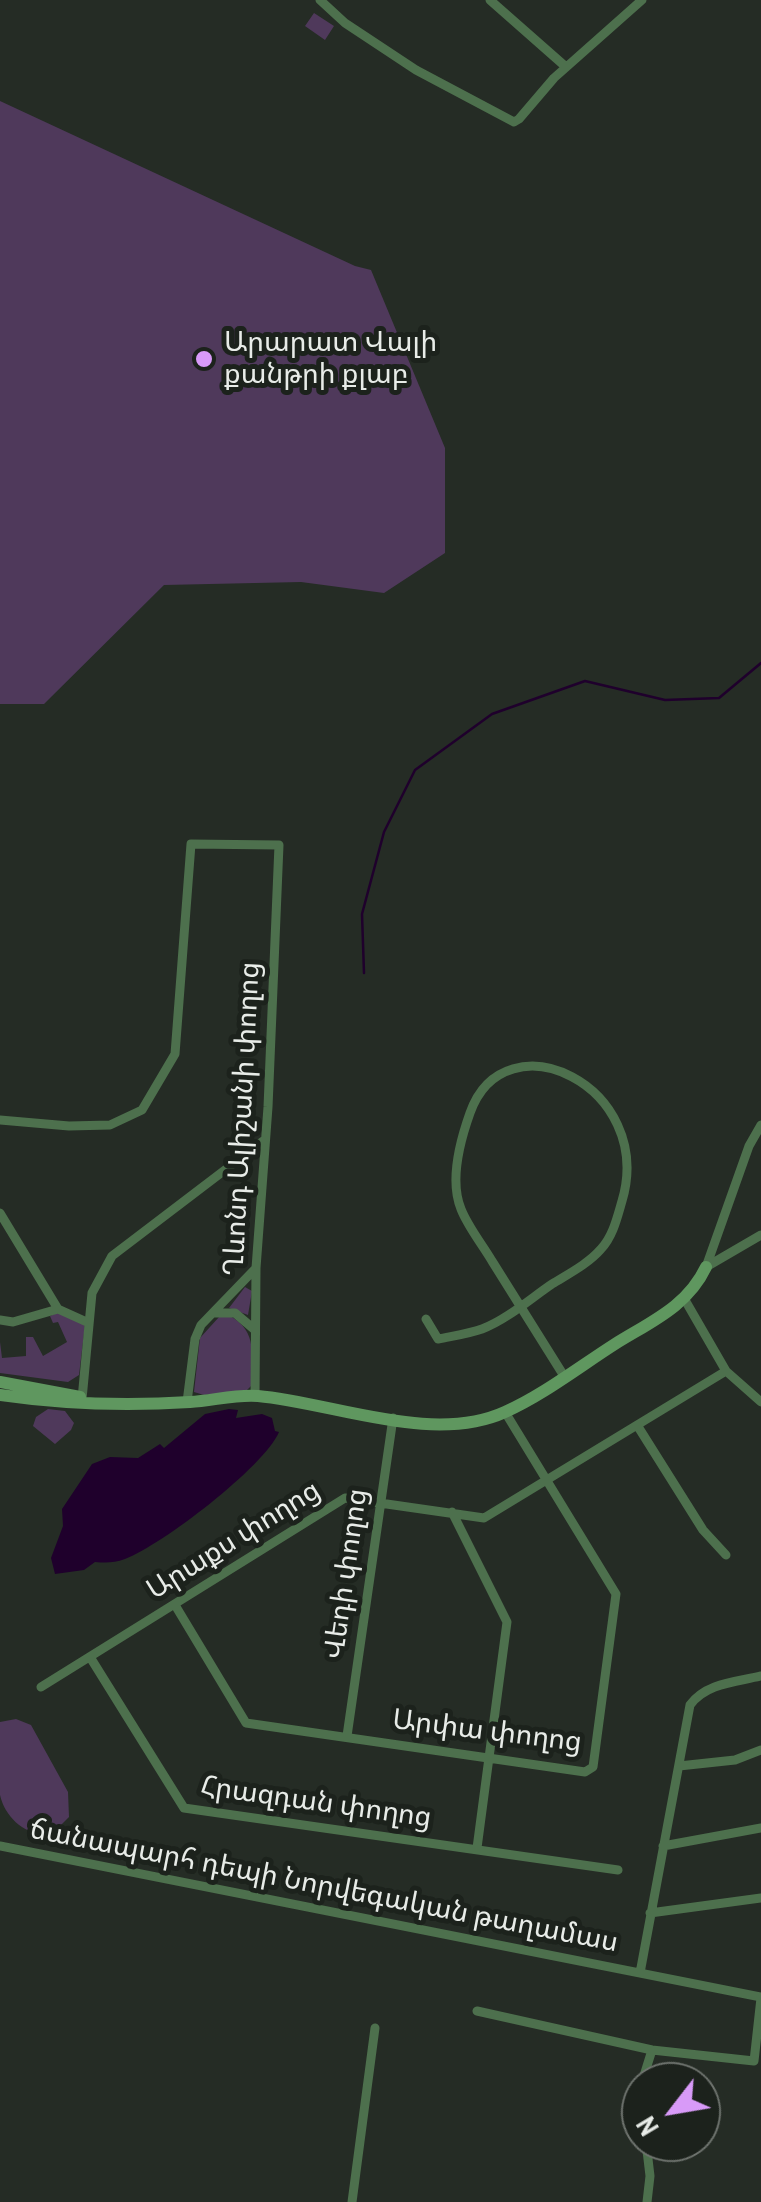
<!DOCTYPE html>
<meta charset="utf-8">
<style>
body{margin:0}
#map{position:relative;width:761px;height:2202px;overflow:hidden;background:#252c25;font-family:"Archivo Narrow",sans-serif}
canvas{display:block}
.north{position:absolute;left:621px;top:2062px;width:100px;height:100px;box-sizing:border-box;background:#1c221c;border:2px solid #6e736e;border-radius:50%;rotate:239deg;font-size:28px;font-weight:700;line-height:40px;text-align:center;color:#e8ece8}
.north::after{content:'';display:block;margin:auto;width:35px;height:45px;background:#d89af8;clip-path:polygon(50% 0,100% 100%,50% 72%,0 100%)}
</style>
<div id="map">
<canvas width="761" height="2202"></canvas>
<div class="north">N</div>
</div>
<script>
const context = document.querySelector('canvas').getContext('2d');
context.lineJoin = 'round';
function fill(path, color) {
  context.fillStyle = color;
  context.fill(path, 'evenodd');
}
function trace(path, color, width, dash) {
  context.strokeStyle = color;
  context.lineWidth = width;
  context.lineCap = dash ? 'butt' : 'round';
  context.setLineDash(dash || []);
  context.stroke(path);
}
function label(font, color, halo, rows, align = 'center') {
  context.font = font + ' "Archivo Narrow","Noto Sans Armenian",sans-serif';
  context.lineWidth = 10;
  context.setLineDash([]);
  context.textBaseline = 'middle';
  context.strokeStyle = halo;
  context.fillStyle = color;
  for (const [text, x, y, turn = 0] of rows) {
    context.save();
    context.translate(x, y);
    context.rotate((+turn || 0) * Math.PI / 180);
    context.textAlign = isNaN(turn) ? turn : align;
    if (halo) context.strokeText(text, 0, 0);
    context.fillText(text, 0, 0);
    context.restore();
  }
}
fill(new Path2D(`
 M314,13L334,26L325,40L305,26Z
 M0,101L355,266L371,270L445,448V553L384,593L301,582L164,585L44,704H0Z
 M245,1287L252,1291L248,1315L229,1308Z
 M59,1312L85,1325L79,1375L68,1382L0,1373V1342L2,1358L26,1356V1337H33L43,1356L67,1342L58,1322L53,1323L50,1316Z
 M230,1316C258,1331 252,1357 251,1386L246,1391L204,1395L194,1392L200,1338L219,1317Z
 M48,1409L65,1411L74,1423L71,1430L55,1444L33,1426L36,1417Z
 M16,1719L31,1725L68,1792L69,1817L53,1833C28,1839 5,1818 0,1795C0,1773 0,1744 0,1722Z`), '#4f395b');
fill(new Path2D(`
 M229,1409L238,1410L236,1418L262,1414L272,1418L275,1431L279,1432C264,1467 162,1545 125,1559C114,1563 106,1563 95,1562L84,1570L55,1574L51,1558L63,1526L62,1509L92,1464L110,1457L138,1458L160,1444L164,1448L205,1414Z`), '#1f002c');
trace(new Path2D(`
 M364,973L362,914L384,832L415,770L492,714L585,681L665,700L719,698L761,663`), '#1f002c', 2.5);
trace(new Path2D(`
 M320,0L345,23L416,70L514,122L519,119L554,78L642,0
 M490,0L566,67
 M0,1120L69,1126L110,1125L142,1110L175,1054L191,844L279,845L268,1107L256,1268L255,1396
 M0,1213L58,1309L89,1323
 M706,1267L749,1146L761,1125
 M706,1267L761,1235
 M685,1300L726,1371L761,1402
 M215,1313H235L255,1330
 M426,1319L438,1339C452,1336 468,1334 482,1329C506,1320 530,1299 552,1284C568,1274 588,1264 601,1249C613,1236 617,1218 622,1201C656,1086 505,1014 470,1113C460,1141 449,1180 461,1209C468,1227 482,1244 492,1261C516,1299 540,1338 564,1376
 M0,1320L13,1322L58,1309
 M82,1399L92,1293L112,1256L263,1141
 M187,1402L195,1339L201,1325L256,1268
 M637,1425L703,1530L726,1555
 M452,1512L507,1622L477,1848
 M175,1605L246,1723L585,1772L593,1767L616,1594L505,1412
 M90,1657L184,1808L618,1870
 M41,1687L345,1498L484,1518L726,1371
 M347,1736L393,1418
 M679,1766L735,1760L761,1750
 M0,1846L761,1997
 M663,1846L761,1828
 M650,1913L761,1898
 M640,1973L690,1705C706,1683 736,1682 761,1676
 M477,2011L652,2050L754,2061L761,1998
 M642,2082L652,2050
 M641,2086V2105
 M646,2142L650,2176L647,2202
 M352,2202L375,2028`), '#4d704d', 9);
trace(new Path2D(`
 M0,1382L80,1397
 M0,1395C62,1404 127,1406 190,1402C212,1401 236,1394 258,1396C334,1403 433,1445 505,1412C543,1395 579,1367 615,1344C650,1322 687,1307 706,1267`), '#5f975f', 12);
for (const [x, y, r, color] of [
 [204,359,10,"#d89af8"]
]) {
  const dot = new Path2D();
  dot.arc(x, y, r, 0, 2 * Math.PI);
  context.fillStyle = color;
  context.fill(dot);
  trace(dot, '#1c221c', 4);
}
label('28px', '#e8ece8', '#1c221c', [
 ["Արարատ Վալի",224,343],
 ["քանթրի քլաբ",224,375]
], 'left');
label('28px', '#e8ece8', '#1c221c', [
 ["Ղևոնդ Ալիշանի փողոց",243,1119,-87],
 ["Արաքս փողոց",234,1541,-32],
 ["Վեդի փողոց",347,1574,-82],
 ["Արփա փողոց",487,1732,7],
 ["Հրազդան փողոց",316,1803,8],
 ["ճանապարհ դեպի Նորվեգական թաղամաս",324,1887,11]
]);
</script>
